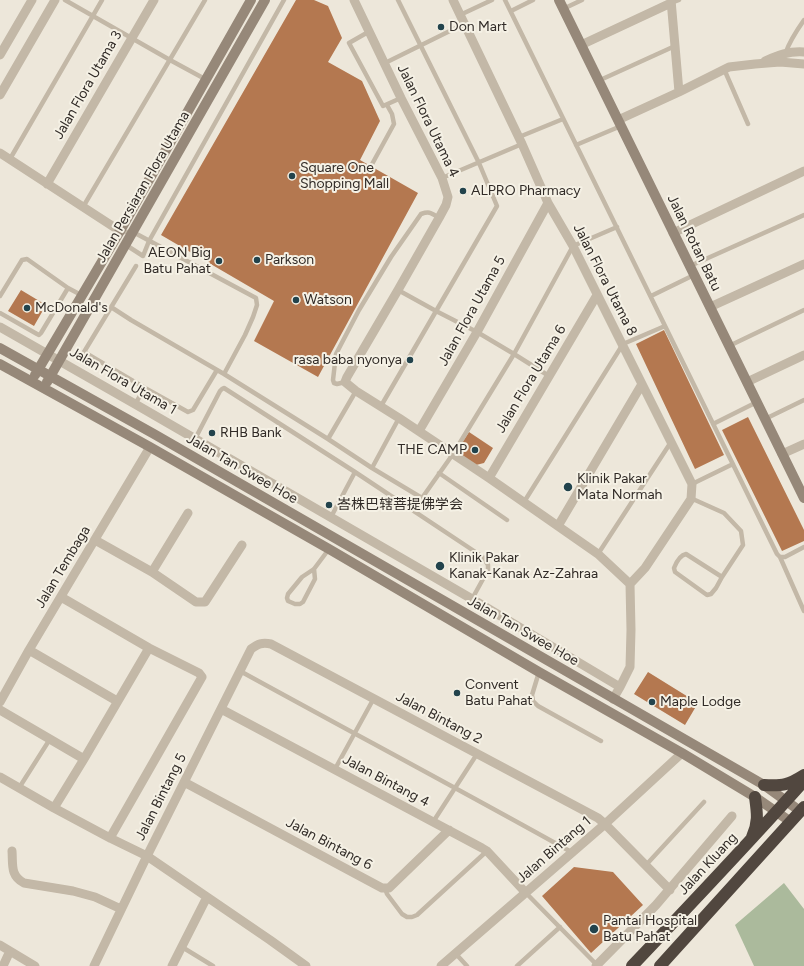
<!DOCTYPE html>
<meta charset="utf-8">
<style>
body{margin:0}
canvas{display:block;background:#ede7da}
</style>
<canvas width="804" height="966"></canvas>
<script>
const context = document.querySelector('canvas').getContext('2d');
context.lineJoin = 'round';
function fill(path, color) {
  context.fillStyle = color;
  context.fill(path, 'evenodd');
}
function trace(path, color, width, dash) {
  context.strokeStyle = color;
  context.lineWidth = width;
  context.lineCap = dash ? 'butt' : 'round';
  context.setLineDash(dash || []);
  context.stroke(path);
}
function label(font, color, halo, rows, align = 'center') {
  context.font = font + ' Figtree,"Noto Sans SC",sans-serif';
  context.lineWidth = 4;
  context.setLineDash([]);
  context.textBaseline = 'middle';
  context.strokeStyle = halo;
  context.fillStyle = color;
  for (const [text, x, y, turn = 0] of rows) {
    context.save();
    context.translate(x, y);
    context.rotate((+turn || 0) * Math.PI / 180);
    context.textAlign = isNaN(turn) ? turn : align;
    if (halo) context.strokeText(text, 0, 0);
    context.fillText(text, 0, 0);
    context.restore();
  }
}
fill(new Path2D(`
 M784,883L804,909V966H754L735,925Z`), '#abba9c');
fill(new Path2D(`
 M296,0H314L328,6L342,38L328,62L362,81L380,121L360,160L418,193L318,377L254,341L274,301L161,235Z
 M21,290L46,305L34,326L8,311Z
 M664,330L724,455L695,469L636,344Z
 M748,417L804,530V541L782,551L722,430Z
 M469,432L493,448L484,463L476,465L456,452Z
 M648,672L698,703L685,725L634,694Z
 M574,867L613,872L643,905L591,953L542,896Z`), '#b47850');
trace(new Path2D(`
 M65,0L170,60L205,79
 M505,0L777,554L780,557H785L804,547
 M671,3L679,0
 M563,9L582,0
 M511,11L533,0
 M460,15L492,0
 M370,31L349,43L383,106L401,98
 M786,52C790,40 797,30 804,20
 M385,63L464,24
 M724,69L748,124
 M598,81L675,46
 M519,137L563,119
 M576,145L621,126
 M10,159L102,0
 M371,166L394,124L392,114L387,105
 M442,178L522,144
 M83,207L205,0
 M120,232H133L256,298L257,305L253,317L245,335L224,374
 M126,243V245L143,256L149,241L284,0
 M690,266L804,215
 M398,290L436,311L477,332L514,354L549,376
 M0,296L22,260L27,259L68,288L83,296
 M651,296L694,275
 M111,307L131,320L224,374L328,439L372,468L422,498L453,454L514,354L573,246L617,227
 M0,313L37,334L39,335L41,333L68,288
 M729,346L804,310
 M345,382L337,384L334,383L333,380L336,354L359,310L391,257L421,214C430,211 431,213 439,218
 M145,388L188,412L193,410L217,370
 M135,404L145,388L84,352L136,266
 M381,406L497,206L479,163L398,0
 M765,419L804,400
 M713,424L757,402
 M195,439L220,391L222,389L224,388L355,472L483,557L488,565V570L472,599
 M328,439L356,391
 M372,468L399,418
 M439,473L507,520
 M692,484L733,464
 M691,499L695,500L724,513L741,531L743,545L722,577L716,588L711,594L707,595L675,572L674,568C676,563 680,555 686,554L722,577
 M524,502L623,344L665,326
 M331,517L355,472
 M598,554L671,442
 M780,557L804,611
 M314,569L315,579L303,602L300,604H295L288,601L287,598L288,594L302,577L314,569L329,549
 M240,671C351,732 462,791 573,853
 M539,672L532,695L533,701L538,706L601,741
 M335,769L374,698
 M19,788L50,739
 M433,822L477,754
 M646,865L704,802
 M385,888L387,894L402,914L407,917H412L417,915L487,851
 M526,893L597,965
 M182,947L213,966
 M456,954L467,966
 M517,966L560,927`), '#c3b8a7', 4.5);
trace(new Path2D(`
 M354,0L401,98L442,178L448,197L446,205L439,218L398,290L347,377L345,382L356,391L399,418L489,478L598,554L630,584L645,568L691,499L692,484L573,246L548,203L522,144L453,0
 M671,0L679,92
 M581,45L671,3
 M0,55L32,0
 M765,61C778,55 789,51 804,52
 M0,95L55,0
 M618,120L679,92L729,67L755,64L780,62L804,64
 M0,153L120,231
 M47,184L154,0
 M673,233L804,171
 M710,307L804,264
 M0,327L135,404L472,599L620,687
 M747,382L804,355
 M419,431L477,332L548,203
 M782,454L804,444
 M489,478L597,295
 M558,526L642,384
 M95,540L152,572L196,602H205L242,545
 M152,572L188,513
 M61,597L149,648L199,673L202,677L110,838
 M29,650L117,701
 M613,699L620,687L630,667L631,630L630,584
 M0,702L29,650L150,447
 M221,709L482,848L487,851L526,893
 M0,710L84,759
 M0,777L54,808L110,838L147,856L270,940L306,966
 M184,782L382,888H389L449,830
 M54,808L84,759L149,648
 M12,851C13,864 10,876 24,883L73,891L95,897L121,909
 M0,945L35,966
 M3,966L10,951
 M94,966L147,856L251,649C258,644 262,642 271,644L598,818L605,824L670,890
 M172,966L207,897
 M441,966L605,824L682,753
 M596,966L656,905L732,816`), '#c3b8a7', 9);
trace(new Path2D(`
 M559,0L804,498
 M0,348L154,434L764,785L800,811
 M0,364L150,447L329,549L539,672L682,753L755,797L791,822
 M35,375L120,231L251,0
 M47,382L265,0`), '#968879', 10);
trace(new Path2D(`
 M764,785C784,786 788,785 804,775
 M752,837C759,822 757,812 755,797
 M632,966C690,905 748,844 804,781
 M660,966L804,807`), '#51473f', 12);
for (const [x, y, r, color] of [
 [441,27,4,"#22434c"],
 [292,176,4,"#22434c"],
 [463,191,4,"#22434c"],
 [257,260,4,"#22434c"],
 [219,261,4,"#22434c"],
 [296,300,4,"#22434c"],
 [27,308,4,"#22434c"],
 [410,360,4,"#22434c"],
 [212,433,4,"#22434c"],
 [475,450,4,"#22434c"],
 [568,487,5,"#22434c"],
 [329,505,4,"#22434c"],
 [440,566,5,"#22434c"],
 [457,693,4,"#22434c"],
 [652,702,4,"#22434c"],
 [594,929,5,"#22434c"]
]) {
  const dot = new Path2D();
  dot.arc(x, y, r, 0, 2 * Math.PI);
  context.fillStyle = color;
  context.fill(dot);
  trace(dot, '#f5f1e5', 1.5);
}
label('14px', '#312b27', '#f5f1e5', [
 ["Don Mart",449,27],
 ["Square One",300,168],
 ["Shopping Mall",300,184],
 ["ALPRO Pharmacy",471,191],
 ["AEON Big",211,253,"right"],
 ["Batu Pahat",211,269,"right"],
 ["Parkson",265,260],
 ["Watson",304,300],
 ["McDonald's",35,308],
 ["rasa baba nyonya",402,360,"right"],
 ["RHB Bank",220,433],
 ["THE CAMP",467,450,"right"],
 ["Klinik Pakar",577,479],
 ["Mata Normah",577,495],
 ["峇株巴辖菩提佛学会",337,505],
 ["Klinik Pakar",449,558],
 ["Kanak-Kanak Az-Zahraa",449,574],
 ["Convent",465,685],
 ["Batu Pahat",465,701],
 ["Maple Lodge",660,702],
 ["Pantai Hospital",603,921],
 ["Batu Pahat",603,937]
], 'left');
label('14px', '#312b27', '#f5f1e5', [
 ["Jalan Flora Utama 3",88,85,-60],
 ["Jalan Flora Utama 4",428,121,64],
 ["Jalan Persiaran Flora Utama",143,187,-60],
 ["Jalan Rotan Batu",694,243,64],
 ["Jalan Flora Utama 8",605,280,63],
 ["Jalan Flora Utama 5",472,311,-61],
 ["Jalan Flora Utama 6",531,379,-59],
 ["Jalan Flora Utama 1",123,381,30],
 ["Jalan Tan Swee Hoe",242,469,30],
 ["Jalan Tembaga",63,567,-59],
 ["Jalan Tan Swee Hoe",523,631,30],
 ["Jalan Bintang 2",439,718,28],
 ["Jalan Bintang 4",386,781,28],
 ["Jalan Bintang 5",161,797,-63],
 ["Jalan Bintang 6",329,844,28],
 ["Jalan Bintang 1",554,850,-41],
 ["Jalan Kluang",708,864,-47]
]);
</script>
